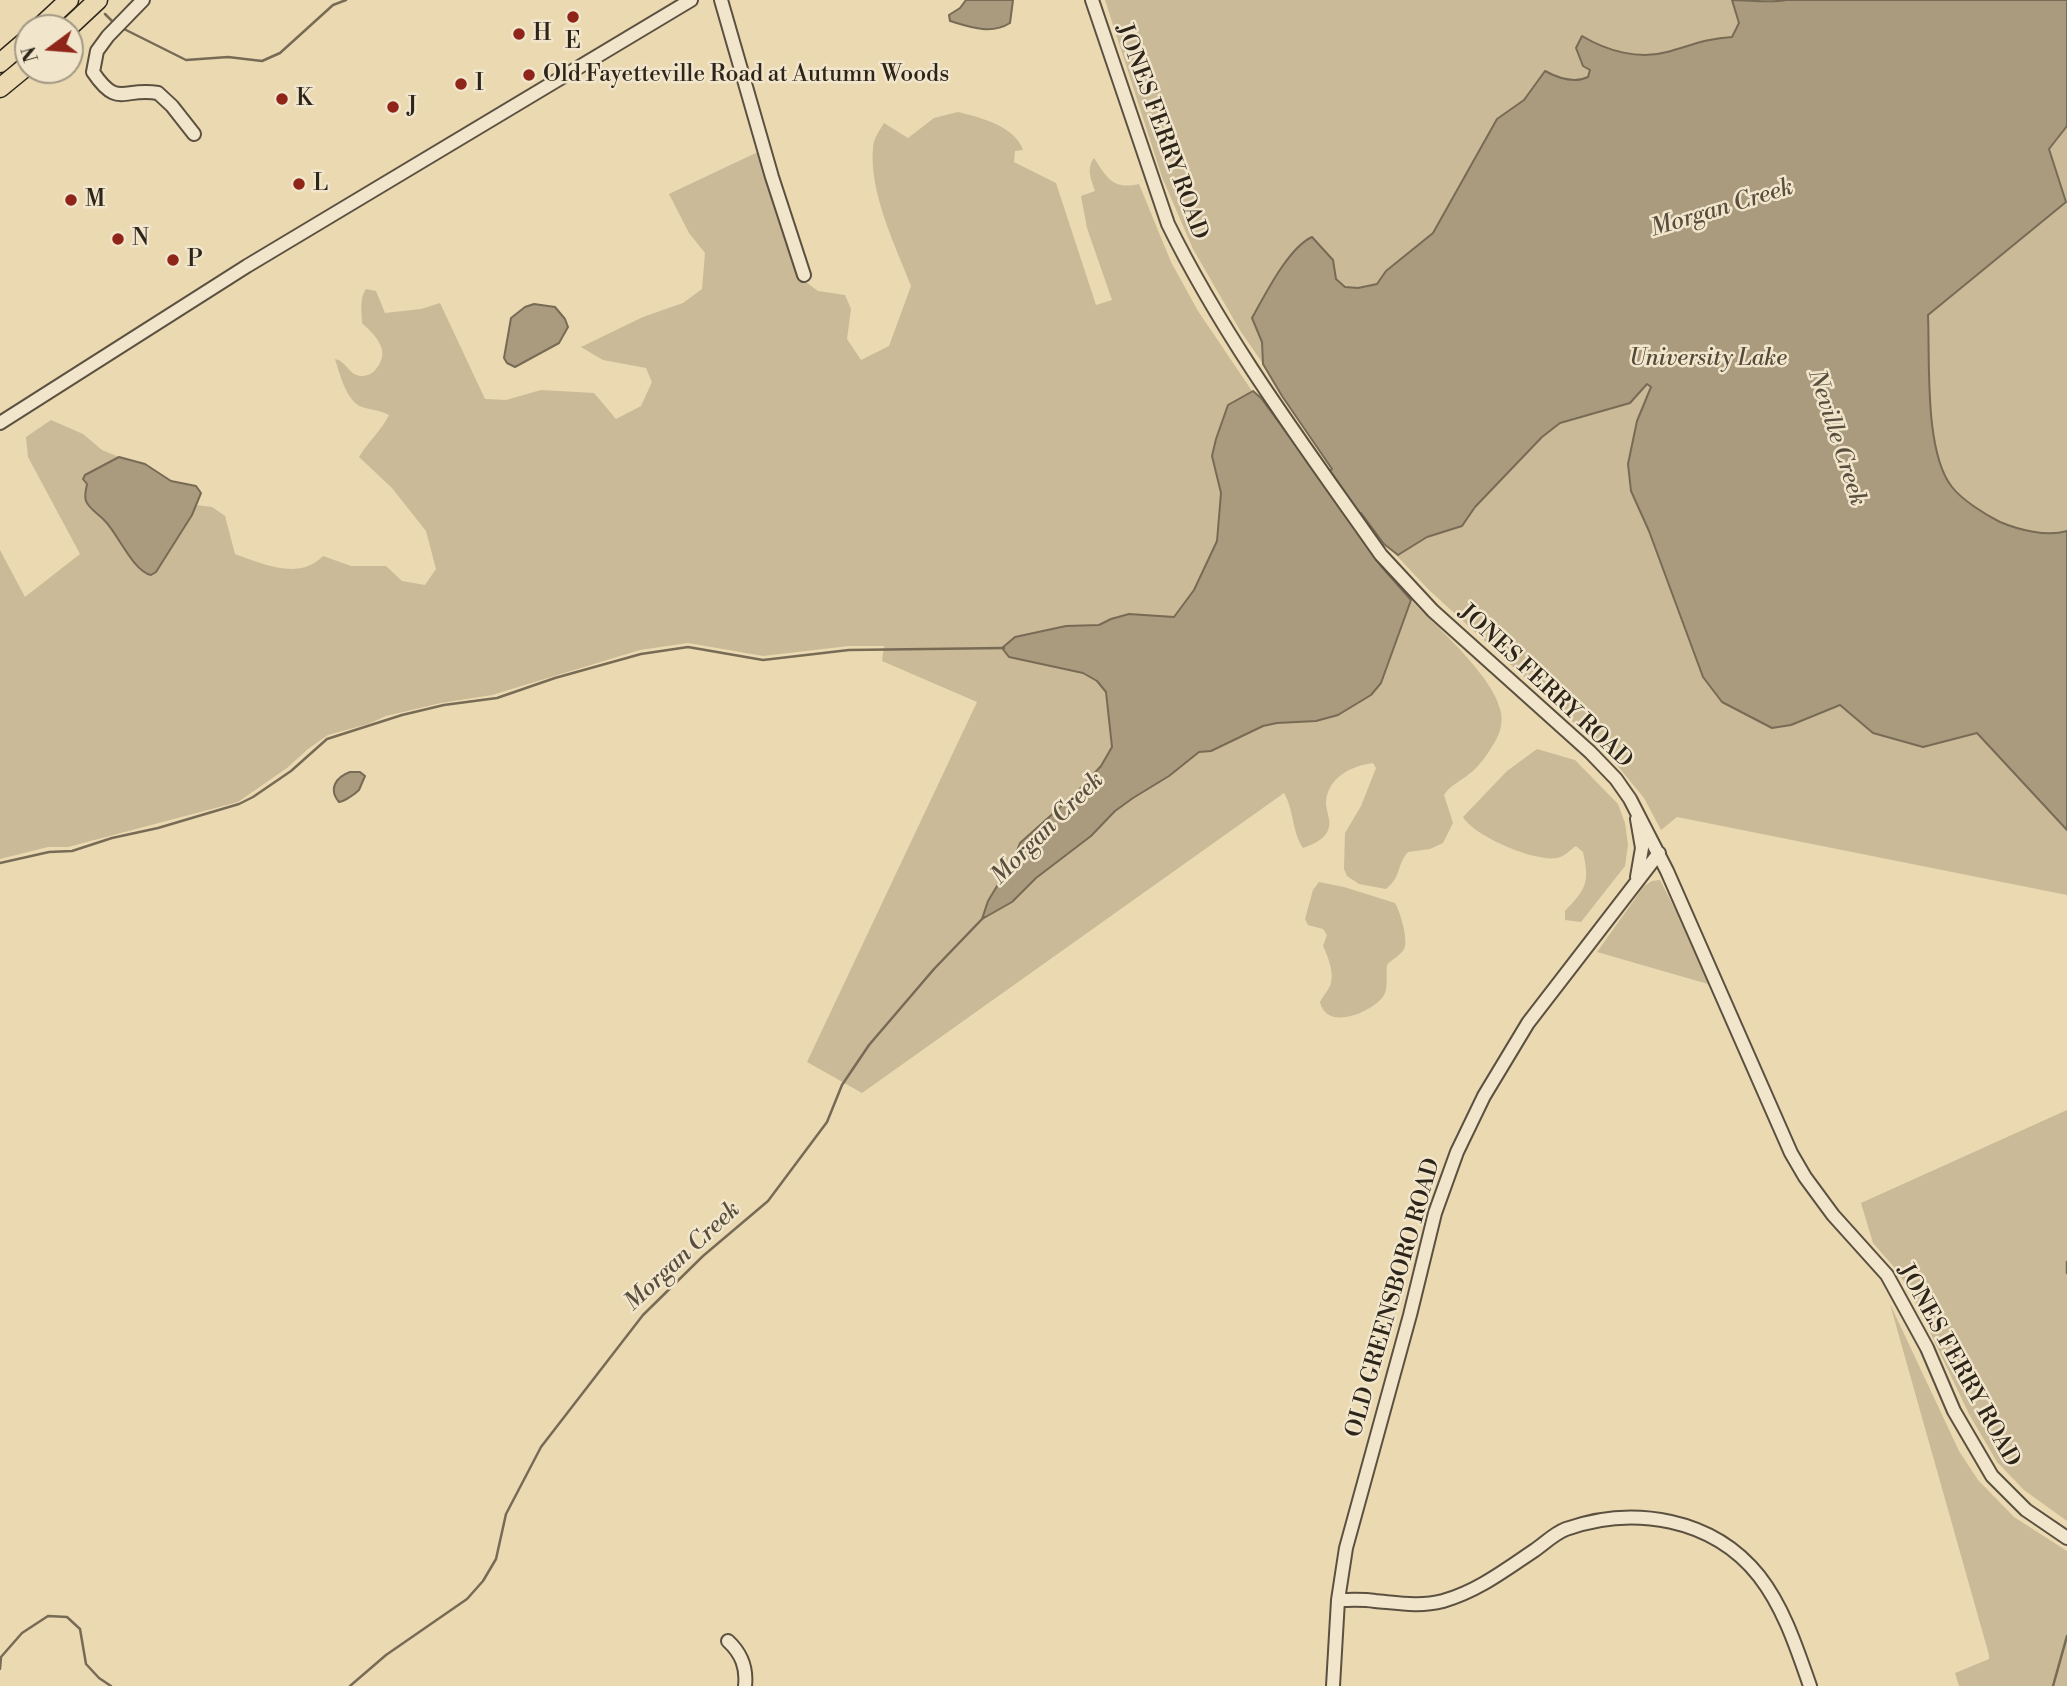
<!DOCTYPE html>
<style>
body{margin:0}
#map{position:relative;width:2067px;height:1686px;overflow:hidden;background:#ead9b1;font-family:"Libre Bodoni",serif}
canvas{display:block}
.north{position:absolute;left:14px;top:14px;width:70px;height:70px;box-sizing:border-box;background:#f1e6cc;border:2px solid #a39885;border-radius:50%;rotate:254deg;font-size:19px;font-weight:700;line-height:28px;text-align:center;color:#2d241a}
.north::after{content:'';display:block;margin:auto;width:24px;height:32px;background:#8f2418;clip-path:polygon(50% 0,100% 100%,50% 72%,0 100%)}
</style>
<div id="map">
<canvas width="2067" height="1686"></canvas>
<div class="north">N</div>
</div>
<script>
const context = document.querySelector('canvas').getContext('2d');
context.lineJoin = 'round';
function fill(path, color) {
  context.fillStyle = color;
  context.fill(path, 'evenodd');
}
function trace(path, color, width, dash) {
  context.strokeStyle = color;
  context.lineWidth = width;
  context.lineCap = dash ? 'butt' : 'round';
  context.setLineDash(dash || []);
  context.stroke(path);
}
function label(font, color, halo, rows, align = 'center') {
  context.font = font + ' "Libre Bodoni",serif';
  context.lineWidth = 5;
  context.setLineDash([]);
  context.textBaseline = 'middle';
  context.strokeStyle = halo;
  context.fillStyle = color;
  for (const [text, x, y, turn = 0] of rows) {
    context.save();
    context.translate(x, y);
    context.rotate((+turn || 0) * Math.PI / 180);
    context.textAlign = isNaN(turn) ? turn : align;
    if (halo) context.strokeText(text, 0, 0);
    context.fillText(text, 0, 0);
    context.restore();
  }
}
fill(new Path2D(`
 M1105,0H2067V895L1677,817L1661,830L1644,798L1607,753L1428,589L1396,555L1241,332L1193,249L1162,177Z
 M958,112C980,117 1016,127 1023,150L1015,151L1014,162L1056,183L1096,305L1112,300L1087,228L1081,196L1095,191C1091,179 1086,169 1094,158C1107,178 1113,190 1139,184L1171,262L1198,311L1360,551L1409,606L1411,600C1436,626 1492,675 1500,709C1504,721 1500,735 1493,745C1487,755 1478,768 1469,774C1460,782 1451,784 1444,795L1453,823L1443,843L1430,849L1408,852C1396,866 1402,876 1386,889L1359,884L1347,876L1344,869L1345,833L1361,806L1376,768L1373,763C1352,766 1327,777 1326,803C1326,807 1328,814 1329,819C1332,836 1317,843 1303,848C1292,832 1294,810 1284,793L862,1093L807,1062L977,702L882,661L884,646H849L763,656L688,643L640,650L492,695L441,703L386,716L368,724L328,735L308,749L287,768L238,802L68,847H48L0,859V550L25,597L80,554L28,457L26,437L51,420L83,434L102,450L119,457L85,475L87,504L106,521L138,566L146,574L173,545L196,505L212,507L225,516L235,554C263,564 299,581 323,556L351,566H386L402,581L425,585L436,569L426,531L392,488L359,457C368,442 381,431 389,415C379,410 371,410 362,407C346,401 340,374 335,359C346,361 350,376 361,376C367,376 372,374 376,369C391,351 377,337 362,323C362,313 359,298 366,289L376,291L385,313L421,309L440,303L485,399L506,400L541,390L594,393L616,419L641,406L652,382L646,368L603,360L581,347L643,317L683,303L702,289L705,253L689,233L669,194L760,151L798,276L818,291L845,295L851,309L847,339L861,360L889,346L911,286C895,245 869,192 873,148C873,139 880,130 884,123L908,138L934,118Z
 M1537,749L1575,760L1618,804L1625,823L1628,845L1625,866L1581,922L1565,920V911C1586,889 1590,883 1583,852L1576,846C1570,850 1564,857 1557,858C1534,862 1474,836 1463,817L1507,771Z
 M1660,880L1676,911L1708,984L1597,952L1644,886L1652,881Z
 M1319,882L1344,887L1395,903C1400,911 1409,941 1404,949C1401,955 1391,960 1387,965C1386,973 1388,985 1385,993C1379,1009 1327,1034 1320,1002C1323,996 1327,992 1330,986C1335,973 1328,957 1323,946L1327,935L1323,929L1308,925L1305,919L1313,890Z
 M2067,1110V1521L2024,1490L1997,1462L1969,1414L1910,1290L1894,1267L1873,1243L1861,1203Z
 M1890,1304L1959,1451L1978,1480L2014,1517L2067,1551V1686H1959L1955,1673L1989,1659V1655Z`), '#caba97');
const water = new Path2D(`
 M966,0H1013L1010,23C991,35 970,27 950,21L949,15L960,8Z
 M1732,0C1750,0 1769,3 1787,0H2067V126L2049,149L2066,202L1928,315C1930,360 1924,452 1952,487C1962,500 1986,515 2000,522C2019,530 2047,537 2067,531V830L1977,733L1923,747L1873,733L1840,705L1791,725L1772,728L1722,702L1703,677L1649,531L1631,491L1628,464L1637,421L1651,387L1647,384L1630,403L1560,423L1542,437L1475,507L1462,526L1427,537L1398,555L1384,544L1361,513L1352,524L1381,566L1411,600L1381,683L1371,695L1338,715L1316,721L1277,723L1263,726L1211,751L1199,752L1169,776L1133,798L1115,811L1091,836L1036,878L1012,902L982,919L988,901L1014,858L1020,843L1076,793L1101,766L1112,747L1106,692L1097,681L1083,673L1009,657L1002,648L1015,637L1066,626L1099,625L1111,619L1129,614L1174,617L1194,590L1217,541L1221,493L1212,456L1216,439L1228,405L1253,391L1261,398L1320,478L1332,469L1282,396L1263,364L1262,342L1252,318C1265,295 1288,248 1312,237L1333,260L1336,279L1345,287L1358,288L1377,284L1386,271L1433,233L1497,119L1524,100L1545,71C1558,78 1574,84 1588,77L1590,70L1583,66L1576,48L1582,36C1607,51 1639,60 1667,52C1689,46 1708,38 1732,37L1739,23Z
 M534,304L555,307L565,319L568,327L559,343L515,367L507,363L504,358L511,318L525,307Z
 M119,457L145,464L171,481L196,486L201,493L192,515L156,572L151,575C133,571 118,534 105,521C99,514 89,509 86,501C84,496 86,490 87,484L83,479L85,475Z
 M350,772H360L365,776L359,790C355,794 345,801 339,802C328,789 336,777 350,772Z`);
fill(water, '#aa9b7e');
trace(water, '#786b56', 2);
trace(new Path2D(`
 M105,14L113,22
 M122,28L186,60L228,57L262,61L280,53L333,5L346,0
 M0,863L49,852L72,851L112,838L158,828L239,804L253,797L291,771L327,739L402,715L444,705L497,698L555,678L641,654L688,647L763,660L849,650L1004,648
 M2067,1262V1273
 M0,1669L1,1657L22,1633L48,1616L67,1617L80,1629L86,1664L99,1678L111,1686
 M350,1686L386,1655L467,1599L483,1581L496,1559L506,1514L541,1447L643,1315L703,1256L768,1201L827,1122L842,1085L869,1045L934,969L984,917
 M2053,1686L2067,1636`), '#786b56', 2.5);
const minor = new Path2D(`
 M143,0L108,36L97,51L93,72C118,109 123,87 158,93L172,106L194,134
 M721,0L772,177L804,275
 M1092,0L1168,224C1226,342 1306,448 1381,555L1433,611L1590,752L1616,779L1630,799L1667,871L1791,1153L1805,1177L1833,1215L1887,1275L1927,1348L1954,1411L1992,1476L2026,1510L2067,1538
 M0,423L247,266L691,0
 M1637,819L1642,848L1637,877
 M1338,1600C1350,1600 1363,1599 1375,1601C1398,1603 1420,1607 1443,1601C1478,1591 1505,1570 1535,1550C1545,1543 1555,1533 1566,1529C1633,1505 1713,1518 1759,1576C1784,1608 1797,1649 1810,1686
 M728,1641C742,1654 747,1668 745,1686
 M1333,1686L1338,1600L1346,1548L1410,1315L1435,1213L1457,1152L1484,1096L1528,1023L1659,853`);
const highway = new Path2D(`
 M39,28L69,0
 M68,28L98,0
 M0,63L28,39
 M0,88L28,65`);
trace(minor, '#5c5140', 16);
trace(highway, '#2d241a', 21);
trace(minor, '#f1e6cc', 12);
trace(highway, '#ead9b1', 18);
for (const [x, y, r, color] of [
 [573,17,7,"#8f2418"],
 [519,34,7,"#8f2418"],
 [529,75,7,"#8f2418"],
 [461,84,7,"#8f2418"],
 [282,99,7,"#8f2418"],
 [393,107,7,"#8f2418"],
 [299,184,7,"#8f2418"],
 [71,200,7,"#8f2418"],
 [118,239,7,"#8f2418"],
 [173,260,7,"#8f2418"]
]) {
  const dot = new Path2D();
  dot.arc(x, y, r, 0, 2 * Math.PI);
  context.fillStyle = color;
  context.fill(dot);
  trace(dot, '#f1e6cc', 2.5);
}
label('23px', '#2d241a', '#f1e6cc', [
 ["H",533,34],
 ["E",573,42,"center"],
 ["Old Fayetteville Road at Autumn Woods",543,75],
 ["I",475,84],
 ["K",296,99],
 ["J",407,107],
 ["L",313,184],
 ["M",85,200],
 ["N",132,239],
 ["P",187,260]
], 'left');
label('23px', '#2d241a', '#f1e6cc', [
 ["JONES FERRY ROAD",1161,132,70],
 ["JONES FERRY ROAD",1545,687,43],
 ["OLD GREENSBORO ROAD",1394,1298,-74],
 ["JONES FERRY ROAD",1958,1366,61]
]);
label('italic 23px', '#544a39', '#f1e6cc', [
 ["University Lake",1708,359]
]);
label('italic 24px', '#594e3d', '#f1e6cc', [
 ["Morgan Creek",1722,209,-17],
 ["Neville Creek",1836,438,72],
 ["Morgan Creek",1048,829,-45],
 ["Morgan Creek",683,1257,-43]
]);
</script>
